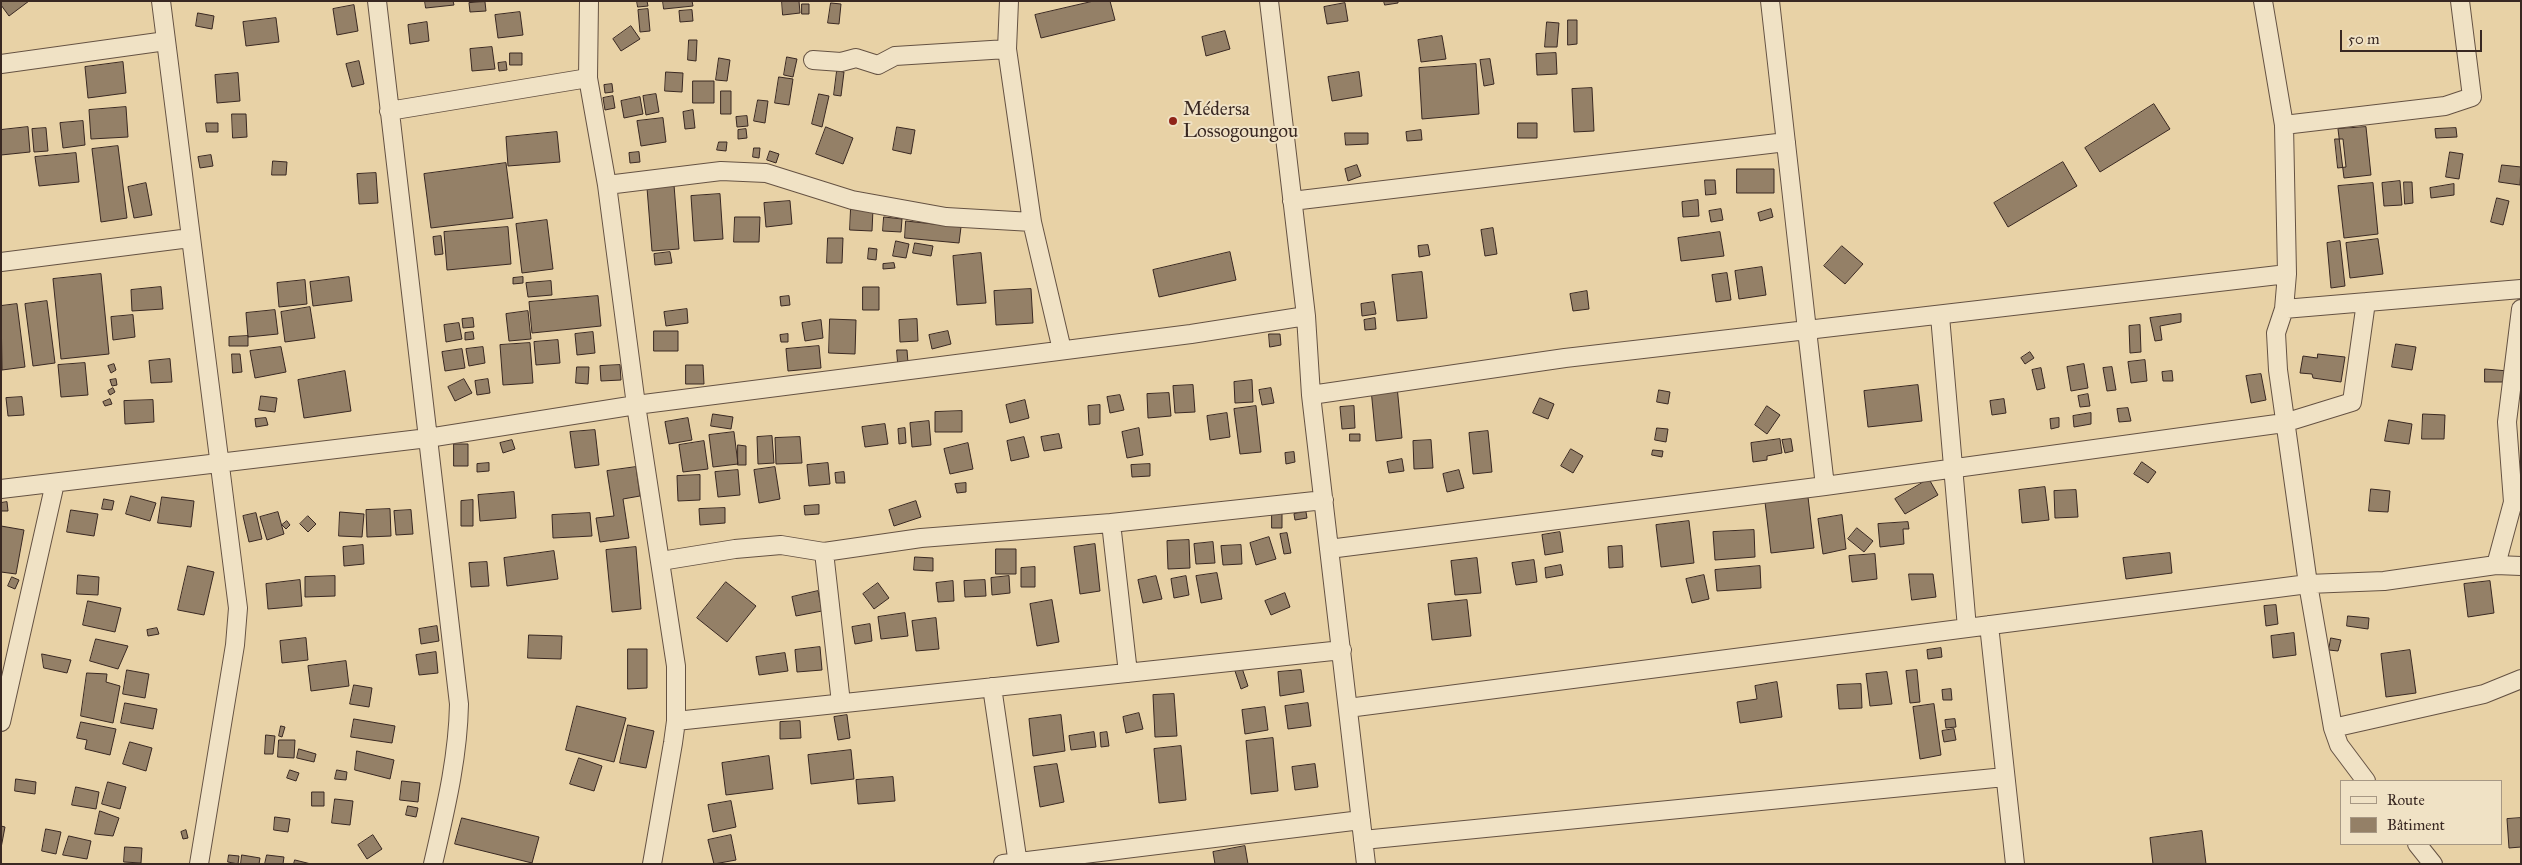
<!DOCTYPE html>
<meta charset="utf-8">
<style>
body{margin:0}
#map{position:relative;width:2522px;height:865px;overflow:hidden;background:#e8d2a6;font-family:"IM FELL Great Primer",serif}
canvas{display:block}
.frame{position:absolute;inset:0;border:2px solid #392822;pointer-events:none}
.legend{position:absolute;left:2340px;top:780px;width:162px;height:65px;box-sizing:border-box;background:#f0e2c5;border:1px solid #a79884;margin:0;padding:6px 9px;list-style:none;font-size:15px;color:#392822}
.legend li{display:flex;align-items:center;gap:10px;height:25px}
.legend b{width:25px;border:1px solid #a79884}
.scale{position:absolute;left:2340px;top:30px;width:142px;height:22px;box-sizing:border-box;border:2px solid #392822;border-top:0;padding-left:6px;font-size:15px;line-height:18px;white-space:nowrap;color:#392822;-webkit-text-stroke:4px #f0e2c5;paint-order:stroke}
</style>
<div id="map">
<canvas width="2522" height="865"></canvas>
<div class="frame"></div>
<ul class="legend">
<li><b style="height:6px;background:#f0e2c5"></b>Route</li>
<li><b style="height:14px;background:#948067"></b>Bâtiment</li>
</ul>
<div class="scale">50 m</div>
</div>
<script>
const context = document.querySelector('canvas').getContext('2d');
context.lineJoin = 'round';
function fill(path, color) {
  context.fillStyle = color;
  context.fill(path, 'evenodd');
}
function trace(path, color, width, dash) {
  context.strokeStyle = color;
  context.lineWidth = width;
  context.lineCap = dash ? 'butt' : 'round';
  context.setLineDash(dash || []);
  context.stroke(path);
}
function label(font, color, halo, rows, align = 'center') {
  context.font = font + ' "IM FELL Great Primer",serif';
  context.lineWidth = 4;
  context.setLineDash([]);
  context.textBaseline = 'middle';
  context.strokeStyle = halo;
  context.fillStyle = color;
  for (const [text, x, y, turn = 0] of rows) {
    context.save();
    context.translate(x, y);
    context.rotate((+turn || 0) * Math.PI / 180);
    context.textAlign = isNaN(turn) ? turn : align;
    if (halo) context.strokeText(text, 0, 0);
    context.fillText(text, 0, 0);
    context.restore();
  }
}
const building = new Path2D(`
 M1,1H29L9,16L1,5Z
 M425,1H453L454,5L426,8Z
 M637,1H647L648,6L638,7Z
 M663,1H692L693,6L664,9Z
 M782,1H799L800,13L783,15Z
 M1094,1H1110L1115,20L1041,38L1035,15Z
 M1384,1H1398V3L1385,5Z
 M485,2L486,11L470,12L469,3Z
 M831,3L841,4L839,24L828,23Z
 M1345,3L1348,21L1327,24L1324,7Z
 M802,4H809V14H802Z
 M354,5L358,31L337,35L333,9Z
 M648,9L650,31L640,32L638,10Z
 M692,10L693,21L680,22L679,11Z
 M520,12L523,35L498,38L495,15Z
 M198,13L214,16L212,29L196,26Z
 M276,18L279,42L246,46L243,22Z
 M1568,20H1577V44L1568,45Z
 M427,22L429,41L410,44L408,25Z
 M1547,22L1559,23L1557,47H1545Z
 M631,26L640,39L621,51L613,39Z
 M1225,31L1230,49L1206,56L1202,37Z
 M1442,36L1446,59L1421,62L1418,40Z
 M689,40H697L696,61L688,60Z
 M492,47L495,69L472,71L470,49Z
 M510,53H522V65H510Z
 M1556,53L1557,74L1537,75L1536,54Z
 M787,57L797,59L793,77L784,75Z
 M719,58L730,60L727,81L716,80Z
 M1490,59L1494,84L1484,86L1480,60Z
 M359,61L364,84L352,87L346,64Z
 M123,62L126,93L88,98L85,67Z
 M506,62L507,70L499,71L498,63Z
 M1476,64L1479,114L1422,119L1419,68Z
 M837,71L844,72L841,96L834,95Z
 M666,72L683,73L682,92L665,91Z
 M1359,72L1362,96L1332,101L1328,77Z
 M238,73L240,101L217,103L215,75Z
 M779,77L793,79L789,105L775,103Z
 M693,81H714V103H693Z
 M612,84L613,92L605,93L604,85Z
 M1592,88L1594,131L1574,132L1572,89Z
 M721,91H731V114H721Z
 M656,94L659,112L646,115L643,96Z
 M819,94L829,96L822,127L812,124Z
 M613,96L615,108L605,110L603,98Z
 M640,97L643,114L624,118L621,101Z
 M758,100L768,101L765,123L754,121Z
 M2154,104L2170,129L2100,172L2085,148Z
 M126,107L128,137L91,139L89,110Z
 M693,110L695,128L685,129L683,112Z
 M232,114H246L247,137L233,138Z
 M747,116L748,126L737,127L736,117Z
 M663,118L666,142L641,146L637,121Z
 M83,121L85,145L63,148L60,123Z
 M206,123H218V132H207Z
 M1518,123H1537V138H1518Z
 M28,127L30,152L1,155V130Z
 M826,127L853,138L843,164L816,154Z
 M897,127L915,130L911,154L893,150Z
 M2366,127L2371,175L2344,178L2338,129Z
 M46,128L48,151L34,152L32,129Z
 M2456,128L2457,137L2436,138L2435,129Z
 M746,129L747,138L738,139V130Z
 M1421,130L1422,140L1407,141L1406,132Z
 M557,132L560,162L508,166L506,137Z
 M1345,133H1368V144L1346,145Z
 M2335,139H2343L2346,167L2338,168Z
 M719,142H727L726,151L717,150Z
 M118,146L127,218L101,222L92,149Z
 M754,148H760L759,158L753,157Z
 M770,151L779,154L776,163L767,160Z
 M639,152L640,162L630,163L629,153Z
 M2450,152L2463,154L2459,179L2446,177Z
 M76,153L79,182L39,186L35,157Z
 M211,155L213,166L200,168L198,157Z
 M273,161L287,162L286,175H272Z
 M2063,162L2077,186L2008,227L1994,203Z
 M506,163L513,218L431,228L424,174Z
 M1357,165L1361,176L1348,181L1345,169Z
 M2502,165L2521,167L2520,185L2499,182Z
 M1737,169H1774V193H1737Z
 M376,173L378,203L359,204L357,174Z
 M1705,180H1715L1716,194L1706,195Z
 M2400,181L2402,205L2384,206L2382,183Z
 M2404,182H2412L2413,203L2405,204Z
 M146,183L152,215L134,218L128,187Z
 M2373,183L2378,234L2344,238L2338,186Z
 M2454,184V195L2431,198L2430,188Z
 M674,185L679,249L652,251L647,188Z
 M720,194L723,239L694,241L691,196Z
 M2497,198L2509,201L2503,225L2491,222Z
 M1698,200L1699,216L1683,217L1682,202Z
 M790,201L792,224L766,227L764,203Z
 M851,208L873,209L872,231L850,230Z
 M1721,209L1723,220L1711,222L1709,211Z
 M1771,209L1773,217L1760,221L1758,213Z
 M735,217H760L759,242H734Z
 M884,217L902,219L901,232L883,231Z
 M547,220L553,269L522,273L516,224Z
 M906,221L961,227L959,243L905,238Z
 M508,227L511,264L447,270L444,232Z
 M1493,228L1497,254L1485,256L1481,230Z
 M1720,232L1724,256L1681,261L1678,238Z
 M441,236L443,254L435,255L433,237Z
 M828,238H843L842,263H827Z
 M2378,239L2383,274L2350,278L2346,243Z
 M896,241L909,244L906,258L893,256Z
 M2340,241L2345,286L2331,288L2327,243Z
 M915,243L933,246L931,256L913,253Z
 M1428,245L1430,255L1419,257L1418,246Z
 M1842,246L1863,264L1845,284L1824,266Z
 M869,248L877,249L876,260L868,259Z
 M670,252L672,263L655,265L654,254Z
 M1230,252L1236,280L1159,297L1153,270Z
 M981,253L986,303L957,305L953,256Z
 M894,263L895,268L883,269V264Z
 M1762,267L1766,295L1739,299L1735,271Z
 M1422,272L1427,318L1397,321L1392,275Z
 M1727,273L1731,300L1716,302L1712,275Z
 M101,274L109,354L61,359L53,279Z
 M349,277L352,301L313,306L310,282Z
 M523,277V283L513,284V278Z
 M305,280L307,304L279,307L277,283Z
 M551,281L552,295L528,297L526,283Z
 M161,287L163,309L132,311L131,290Z
 M863,287H879V310H863Z
 M1031,289L1033,323L996,325L994,291Z
 M1587,291L1589,309L1573,311L1570,294Z
 M598,296L601,326L532,333L529,302Z
 M789,296L790,305L781,306L780,297Z
 M47,301L55,363L33,366L25,304Z
 M1374,302L1376,314L1362,316L1361,304Z
 M17,304L25,367L2,370L1,306Z
 M310,307L315,338L285,342L281,312Z
 M687,309L688,323L666,326L664,312Z
 M275,310L278,334L248,337L246,313Z
 M528,311L531,339L509,341L506,314Z
 M2181,314V322L2160,326L2162,340L2155,341L2150,318Z
 M133,315L135,337L113,340L111,317Z
 M473,318L474,327L463,328L462,319Z
 M1375,318L1376,329L1365,330L1364,320Z
 M830,319L856,320L855,354L829,353Z
 M917,319L918,341L900,342L899,320Z
 M821,320L823,338L805,341L802,323Z
 M459,323L462,339L446,342L444,325Z
 M2140,325L2141,352L2130,353L2129,326Z
 M654,331H678V351H654Z
 M948,331L951,344L932,349L929,335Z
 M473,332L474,339L465,340V333Z
 M593,332L595,353L577,355L575,334Z
 M788,334V342H781L780,335Z
 M1269,334H1280L1281,345L1270,347Z
 M248,336V346H229V337Z
 M558,340L560,363L536,365L534,342Z
 M530,343L533,383L503,385L500,345Z
 M2396,344L2416,347L2412,370L2392,367Z
 M819,346L821,368L788,371L786,349Z
 M281,347L286,372L255,378L250,351Z
 M483,347L485,363L469,366L466,349Z
 M462,349L465,368L445,371L442,352Z
 M897,350H907L908,363H898Z
 M2030,352L2034,358L2025,364L2021,358Z
 M232,354H240L242,372L233,373Z
 M2318,354L2345,357L2341,382L2313,378L2312,374L2300,373L2303,356L2317,358Z
 M170,359L172,382L151,383L149,361Z
 M2145,360L2147,381L2131,383L2128,362Z
 M85,363L88,395L61,397L58,365Z
 M114,364L116,370L111,373L108,366Z
 M2084,364L2088,388L2071,391L2067,367Z
 M620,365L621,380L601,381L600,366Z
 M686,365H703L704,384H686Z
 M577,367H589L588,384L576,383Z
 M2112,367L2116,390L2107,391L2103,368Z
 M2041,368L2045,388L2037,390L2032,370Z
 M2485,369L2508,371V382H2485Z
 M345,371L351,411L304,418L298,380Z
 M2172,371L2173,381H2163L2162,372Z
 M2261,374L2266,400L2251,403L2246,376Z
 M116,379L117,385L112,386L110,380Z
 M464,379L472,393L455,401L448,387Z
 M488,379L490,393L477,395L475,381Z
 M1252,380L1253,402L1235,403L1234,382Z
 M1193,385L1195,412L1175,413L1173,386Z
 M1918,385L1922,421L1868,427L1864,391Z
 M1397,386L1402,438L1376,441L1371,389Z
 M113,388L115,392L110,395L108,391Z
 M1271,388L1274,403L1262,405L1259,390Z
 M1659,390L1670,392L1668,404L1657,402Z
 M1169,393L1171,416L1148,418L1147,394Z
 M2088,394L2090,406L2080,407L2078,396Z
 M1120,395L1124,410L1110,413L1107,397Z
 M261,396L277,398L275,412L259,410Z
 M22,397L24,415L8,416L6,398Z
 M1540,398L1554,404L1548,419L1533,413Z
 M110,399L112,404L105,406L103,402Z
 M2004,399L2006,413L1992,415L1990,401Z
 M153,400L154,422L125,424L124,401Z
 M1025,400L1029,418L1010,423L1006,405Z
 M1100,405V424L1089,425L1088,406Z
 M1256,406L1261,452L1240,454L1234,409Z
 M1354,406L1355,428L1342,429L1340,407Z
 M1767,406L1780,415L1767,434L1755,425Z
 M2128,408L2131,421L2119,422L2117,409Z
 M962,411V432H935V412Z
 M1227,413L1230,437L1210,440L1207,416Z
 M2091,413V424L2074,427L2073,416Z
 M713,414L733,417L731,429L711,426Z
 M2423,414L2445,415L2444,439H2422Z
 M266,418L268,425L256,427L255,419Z
 M688,418L692,440L669,444L665,422Z
 M2059,418V427L2051,429L2050,419Z
 M2389,420L2412,424L2409,444L2385,441Z
 M929,421L931,445L912,447L910,423Z
 M885,424L888,444L865,447L862,427Z
 M905,428L906,443L899,444L898,429Z
 M1139,428L1143,455L1127,458L1122,432Z
 M1657,428L1668,429L1666,442L1655,440Z
 M595,430L599,465L575,468L570,432Z
 M1488,431L1492,472L1473,474L1469,433Z
 M734,432L738,464L713,467L709,435Z
 M1059,434L1062,448L1044,451L1041,437Z
 M1350,434H1360V441H1350Z
 M772,436L774,463L758,464L757,437Z
 M800,437L802,463L776,464L775,438Z
 M1024,437L1029,457L1011,461L1007,441Z
 M1780,439L1782,453L1767,456V460L1753,462L1751,443Z
 M1791,439L1793,451L1785,453L1782,440Z
 M512,440L515,449L503,453L500,443Z
 M1431,440L1433,468L1414,469L1413,441Z
 M704,441L708,469L683,472L679,445Z
 M968,443L973,469L950,474L944,449Z
 M454,444H468V466H454Z
 M738,445L746,446V465H738Z
 M1571,449L1583,456L1573,473L1561,466Z
 M1653,450L1663,451L1662,457L1652,455Z
 M1294,452L1295,462L1286,464L1285,453Z
 M1402,459L1404,471L1389,473L1387,462Z
 M2142,462L2156,472L2148,483L2134,474Z
 M489,463V471L477,472V464Z
 M828,463L830,484L809,486L807,465Z
 M1150,464V476L1132,477L1131,465Z
 M636,467L640,496L623,499L629,538L600,542L596,518L614,516L607,471Z
 M775,467L780,499L759,503L754,470Z
 M738,470L740,495L718,497L715,472Z
 M1459,470L1464,488L1447,492L1443,474Z
 M844,472L845,483H836L835,473Z
 M700,475V500L678,501L677,476Z
 M1929,479L1938,495L1905,514L1895,499Z
 M966,483V492L957,493L955,484Z
 M2045,487L2049,520L2022,523L2019,490Z
 M2371,489L2390,491L2388,512L2369,511Z
 M2076,490L2078,517L2055,518L2054,491Z
 M514,492L516,518L480,521L478,495Z
 M131,496L156,503L150,521L126,514Z
 M162,497L194,501L191,527L158,523Z
 M1808,497L1814,548L1771,553L1765,502Z
 M104,499L114,501L112,510L102,509Z
 M473,500V526H461V501Z
 M916,501L921,517L894,526L889,510Z
 M7,502L8,511H1V503Z
 M819,505V514L805,515L804,506Z
 M725,508V523L700,525L699,509Z
 M390,509L391,536L367,537L366,510Z
 M71,510L98,514L94,536L67,532Z
 M411,510L413,534L396,535L394,511Z
 M278,512L284,534L267,540L260,517Z
 M340,512L364,514L362,537L339,536Z
 M1272,512H1282V528H1272Z
 M1306,512L1307,518L1295,520L1294,514Z
 M256,513L262,539L249,542L243,516Z
 M590,513L592,536L553,538L552,515Z
 M1842,515L1846,549L1823,554L1818,519Z
 M308,516L316,524L308,532L300,524Z
 M287,521L290,525L286,529L282,525Z
 M1689,521L1694,563L1661,567L1656,525Z
 M1908,522L1909,529H1903L1904,544L1880,547L1878,524Z
 M1,526L24,530L16,574L1,572Z
 M1857,528L1873,541L1864,552L1848,539Z
 M1754,530L1755,557L1715,560L1713,532Z
 M1560,532L1563,552L1545,555L1542,535Z
 M1287,533L1291,553L1284,554L1280,534Z
 M1269,537L1276,559L1256,565L1250,543Z
 M1189,540L1190,568L1168,569L1167,541Z
 M1213,542L1215,563L1196,564L1194,544Z
 M1095,544L1100,591L1080,594L1074,547Z
 M363,545L364,564L344,566L343,547Z
 M1241,545L1242,564L1223,565L1221,546Z
 M1622,546L1623,567L1609,568L1608,547Z
 M636,547L641,609L612,612L606,550Z
 M996,549H1016V574H996Z
 M554,551L558,579L507,586L504,558Z
 M2170,553L2172,573L2126,579L2123,558Z
 M1875,554L1877,579L1852,582L1849,556Z
 M915,557L933,558V571L914,570Z
 M1477,558L1481,593L1455,595L1451,561Z
 M1534,560L1537,582L1516,585L1512,563Z
 M487,562L489,586L471,587L469,563Z
 M1561,565L1563,575L1546,578L1545,568Z
 M188,566L214,572L204,615L178,610Z
 M1760,566L1761,588L1717,591L1715,570Z
 M1035,567V587H1021V568Z
 M1217,573L1222,599L1201,603L1196,576Z
 M1909,574H1933L1936,597L1912,600Z
 M78,575L99,577L98,595L77,594Z
 M1704,575L1709,599L1692,603L1686,579Z
 M335,576V596L305,597V577Z
 M1009,576L1010,593L992,595L991,578Z
 M1156,576L1162,599L1143,603L1138,580Z
 M1186,576L1189,595L1174,598L1171,579Z
 M12,577L19,580L15,589L8,586Z
 M300,580L302,606L268,609L266,584Z
 M985,580L986,596L965,597L964,581Z
 M953,581L954,601L938,602L936,583Z
 M2490,581L2494,613L2468,617L2464,584Z
 M726,582L756,606L727,642L697,618Z
 M878,583L889,598L874,609L863,594Z
 M818,591L822,611L796,616L792,597Z
 M1285,593L1290,607L1271,615L1265,601Z
 M1052,600L1059,642L1037,646L1030,604Z
 M1467,600L1471,636L1432,640L1428,604Z
 M88,601L121,608L115,632L83,625Z
 M2276,605L2278,624L2266,626L2264,606Z
 M905,613L908,636L881,639L878,617Z
 M2348,616L2369,618L2368,629L2347,626Z
 M936,618L939,649L916,651L912,621Z
 M870,624L872,641L855,644L852,627Z
 M437,626L439,641L421,644L419,629Z
 M157,628L159,634L148,636L147,630Z
 M2294,633L2296,655L2273,658L2271,636Z
 M529,635L562,636L561,659L528,658Z
 M306,638L308,660L282,663L280,641Z
 M2331,638L2341,640L2338,651L2329,650Z
 M96,639L128,646L118,669L90,661Z
 M820,647L822,670L797,672L795,650Z
 M1941,648L1942,657L1928,659L1927,650Z
 M628,649H647V688L628,689Z
 M2410,650L2416,693L2386,697L2381,654Z
 M436,652L438,673L419,675L416,655Z
 M785,653L788,671L759,675L756,657Z
 M42,654L71,660L67,673L44,668Z
 M346,661L349,686L311,691L308,666Z
 M1242,668L1248,686L1241,689L1235,671Z
 M127,670L149,674L145,698L123,694Z
 M1301,670L1304,692L1280,696L1278,672Z
 M1917,670L1920,702L1910,703L1906,671Z
 M1887,672L1892,704L1870,706L1866,674Z
 M87,673L107,674L106,682L120,686L113,723L81,716Z
 M1777,682L1782,717L1740,723L1737,702L1757,699L1755,686Z
 M1861,684L1862,708L1839,709L1837,685Z
 M354,685L372,688L369,707L350,704Z
 M1951,689L1952,700H1943L1942,690Z
 M1174,694L1177,736L1155,737L1153,695Z
 M125,703L157,709L153,729L121,723Z
 M1308,703L1311,726L1288,729L1285,706Z
 M1934,704L1941,755L1920,759L1913,707Z
 M577,706L626,718L614,762L566,750Z
 M1265,707L1268,730L1245,734L1242,710Z
 M1139,713L1143,729L1126,733L1123,717Z
 M847,715L850,738L838,740L834,717Z
 M1061,715L1065,751L1033,756L1029,719Z
 M354,719L395,726L392,743L351,737Z
 M1955,719L1956,727L1946,728L1945,720Z
 M800,721L801,738L780,739V722Z
 M81,722L116,729L110,755L85,749L87,740L77,738Z
 M628,725L654,731L646,768L620,763Z
 M281,726L285,727L282,737L279,736Z
 M1954,729L1956,740L1944,742L1942,731Z
 M1094,732L1096,747L1071,750L1069,736Z
 M1107,732L1109,746L1101,747L1100,733Z
 M266,735L275,736L273,754H265Z
 M1273,738L1278,791L1251,794L1246,741Z
 M279,740H295L294,758L278,757Z
 M130,742L152,748L146,771L123,764Z
 M1181,746L1186,800L1159,803L1154,749Z
 M299,749L316,754L314,762L297,758Z
 M851,750L854,779L811,784L808,755Z
 M357,751L394,760L390,779L355,770Z
 M769,756L773,789L726,795L722,763Z
 M579,758L602,766L594,791L570,784Z
 M1057,764L1064,802L1040,807L1034,767Z
 M1315,764L1318,787L1295,790L1292,767Z
 M290,770L299,773L296,781L287,778Z
 M337,770L347,772L346,780L335,779Z
 M893,777L895,801L858,804L856,780Z
 M16,779L36,782L35,794L15,791Z
 M402,781L420,783L418,802L400,800Z
 M108,782L126,787L120,809L102,804Z
 M76,787L99,792L96,809L72,805Z
 M312,792H324V806H312Z
 M335,799L353,801L350,825L332,823Z
 M731,801L736,827L713,832L708,805Z
 M408,806L418,808L416,817L406,815Z
 M100,811L119,818L113,836L95,834Z
 M275,817L290,819L288,832L274,830Z
 M462,818L539,837L532,863L455,844Z
 M2521,818V847L2509,848L2507,819Z
 M1,826L5,827L1,848Z
 M46,829L61,832L56,854L42,851Z
 M186,830L188,838L183,839L181,832Z
 M2202,831L2206,864H2153L2150,838Z
 M373,835L382,849L367,859L358,845Z
 M731,835L736,860L714,864L708,840Z
 M69,836L91,841L87,859L63,855Z
 M1245,846L1248,864H1215L1213,852Z
 M125,847L142,848L141,863L124,862Z
 M229,855L239,856L238,864L228,862Z
 M242,855L260,858L259,864H241Z
 M267,855L284,857L283,864H265Z
 M295,860L311,864H294Z`);
fill(building, '#948067');
trace(building, '#392822', 1);
const street = new Path2D(`
 M161,1L238,608L235,645L199,864
 M377,1L459,704C458,759 445,811 433,864
 M589,1L588,78L607,185L636,405L676,666V721L673,743L652,864
 M1009,1L1007,49L1032,222L1062,350
 M1269,1L1306,316L1311,395L1366,864
 M2263,1L2284,125L2287,274L2284,309L2276,333L2278,370L2308,584L2333,728L2339,745L2366,781
 M813,60L841,62L856,58L878,65L895,56L1007,49
 M1,64L166,41
 M389,111L588,78
 M2284,125L2445,106L2472,97L2460,1
 M607,185L721,171L766,173L852,200L946,217L1032,222
 M1292,201L1786,142
 M1,262L190,238
 M2284,309L2521,289
 M1940,316L1967,628
 M1311,395L1565,358L1807,330L1770,1
 M1825,486L1807,330L2287,274
 M1,489L428,438L636,405L1191,334L1306,316
 M1111,523L1128,673
 M1329,549L1825,486L2284,423L2352,402L2366,302
 M824,552L841,703
 M661,561L735,549L781,545L824,552L921,538L1111,523L1324,500
 M2496,565L2513,502L2507,422L2521,309
 M1989,625L2015,864
 M992,687L1018,864
 M1348,708L2308,584L2384,581L2496,565L2521,566
 M676,721L1342,650
 M1,722L55,483
 M2333,728L2484,694L2521,679
 M1363,840L2005,777
 M2417,844L2433,864
 M1003,864L1361,820`);
trace(street, '#655243', 20);
trace(street, '#f0e2c5', 18);
for (const [x, y, r, color] of [
 [1173,121,5,"#8f2418"]
]) {
  const dot = new Path2D();
  dot.arc(x, y, r, 0, 2 * Math.PI);
  context.fillStyle = color;
  context.fill(dot);
  trace(dot, '#f0e2c5', 2);
}
label('19px', '#392822', '#f0e2c5', [
 ["Médersa",1183,110],
 ["Lossogoungou",1183,132]
], 'left');
</script>
